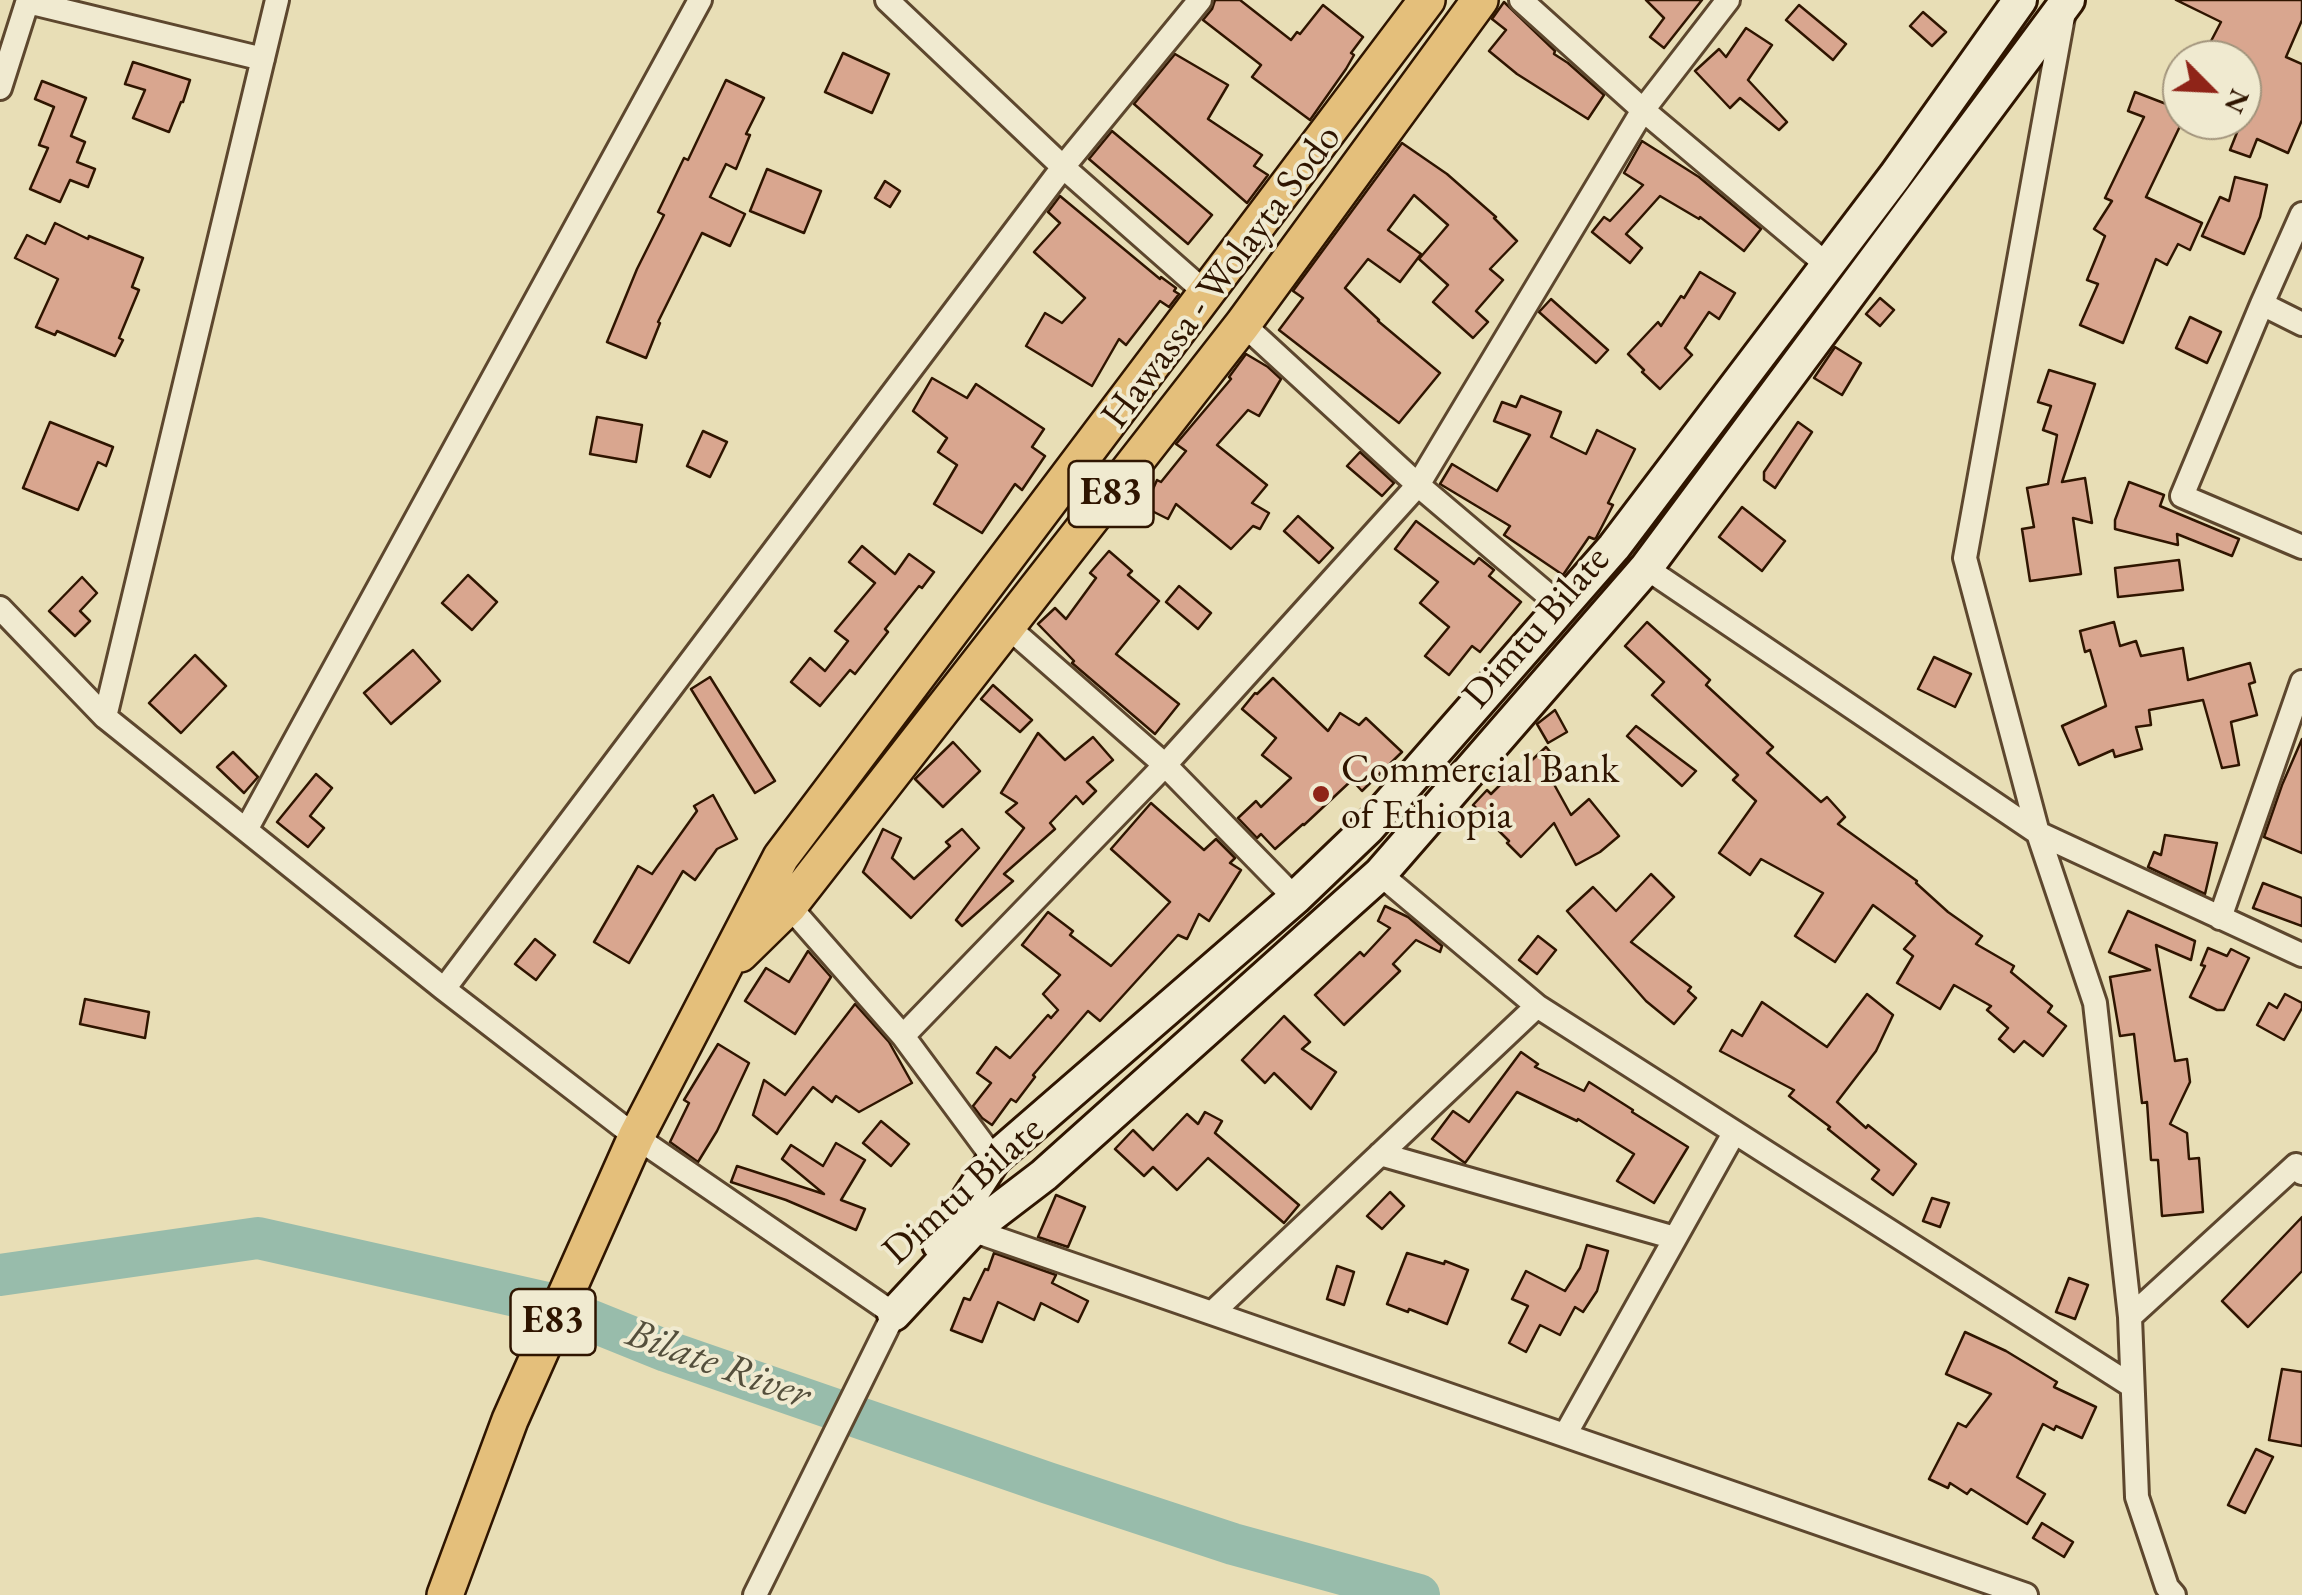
<!DOCTYPE html>
<style>
body{margin:0}
#map{position:relative;width:2302px;height:1595px;overflow:hidden;background:#e8deb6;font-family:"EB Garamond",serif}
canvas{display:block}
.north{position:absolute;left:2162px;top:40px;width:100px;height:100px;box-sizing:border-box;background:#f0ead0;border:2px solid #a3957d;border-radius:50%;rotate:114deg;font-size:28px;font-weight:700;line-height:40px;text-align:center;color:#2f1500}
.north::after{content:'';display:block;margin:auto;width:35px;height:45px;background:#8f2418;clip-path:polygon(50% 0,100% 100%,50% 72%,0 100%)}
</style>
<div id="map">
<canvas width="2302" height="1595"></canvas>
<div class="north">N</div>
</div>
<script>
const context = document.querySelector('canvas').getContext('2d');
context.lineJoin = 'round';
function trace(path, color, width, dash) {
  context.strokeStyle = color;
  context.lineWidth = width;
  context.lineCap = dash ? 'butt' : 'round';
  context.setLineDash(dash || []);
  context.stroke(path);
}
function fill(path, color) {
  context.fillStyle = color;
  context.fill(path, 'evenodd');
}
function label(font, color, halo, rows, align = 'center') {
  context.font = font + ' "EB Garamond",serif';
  context.lineWidth = 8;
  context.setLineDash([]);
  context.textBaseline = 'middle';
  context.strokeStyle = halo;
  context.fillStyle = color;
  for (const [text, x, y, turn = 0] of rows) {
    context.save();
    context.translate(x, y);
    context.rotate((+turn || 0) * Math.PI / 180);
    context.textAlign = isNaN(turn) ? turn : align;
    if (halo) context.strokeText(text, 0, 0);
    context.fillText(text, 0, 0);
    context.restore();
  }
}
trace(new Path2D(`
 M0,1275L258,1238L547,1303L666,1351L1048,1483L1233,1544L1419,1595`), '#98bcab', 42);
const building = new Path2D(`
 M1215,0H1240L1291,40L1297,32L1300,34L1323,5L1363,37L1351,53L1354,55L1346,69L1310,120L1252,77L1261,65L1203,20L1212,9Z
 M1646,0H1702L1664,48L1650,37L1664,18Z
 M2176,0H2302V20L2286,57L2302,64V120L2288,153L2257,139L2250,157L2230,150L2242,120V60L2210,43L2221,22Z
 M1504,2L1555,51L1554,54L1568,63L1604,95L1588,119L1517,74L1489,51L1506,30L1492,19Z
 M1799,5L1846,44L1833,60L1786,20Z
 M1923,12L1946,32L1932,46L1910,26Z
 M1746,28L1772,45L1748,80L1787,122L1779,130L1740,98L1730,108L1695,71L1719,49L1726,57Z
 M843,53L889,74L872,113L825,92Z
 M1175,54L1228,85L1208,119L1262,155L1254,166L1268,175L1247,203L1134,104Z
 M133,62L190,80L183,102H181L169,132L133,118L145,90L125,84Z
 M726,80L764,98L746,134L750,135L736,169L726,164L710,197L745,214L730,246L702,233L658,322L660,323L646,358L607,342L637,269L664,215L658,212L684,158L688,160Z
 M42,81L86,98L71,136L85,142L77,162L95,169L88,187L70,180L60,202L30,189L48,148L39,145L54,107L35,99Z
 M2135,92L2182,110V122L2146,197L2202,223L2190,250L2178,244L2167,265L2156,259L2123,343L2080,325L2098,284L2087,280L2105,236L2094,229L2112,201L2105,198L2144,117L2128,111Z
 M1112,131L1212,215L1188,244L1089,159Z
 M1642,141L1699,177L1761,229L1744,251L1700,217L1699,219L1660,196L1626,234L1642,248L1630,263L1592,232L1604,217L1610,221L1643,185L1624,173Z
 M1402,143L1447,174L1496,217L1494,218L1517,241L1490,269L1503,280L1476,311L1488,322L1473,338L1433,302L1448,285L1419,259L1448,225L1414,195L1388,230L1421,254L1400,282L1368,259L1345,288L1379,320L1378,321L1440,373L1399,423L1279,330L1303,298L1293,291Z
 M767,169L821,191L804,233L750,211Z
 M2235,177L2267,185L2260,217L2244,254L2202,236L2220,197L2229,201Z
 M885,181L900,191L890,207L875,198Z
 M1060,196L1160,279L1161,277L1176,288L1174,291L1179,294L1169,307L1160,301L1126,345L1119,339L1092,386L1026,346L1045,313L1062,323L1085,298L1034,252L1060,223L1048,212Z
 M55,223L88,239L89,236L143,258L132,287L139,290L119,338L123,340L115,356L57,331L55,335L36,327L58,279L15,258L27,235L45,244Z
 M1700,272L1735,293L1719,319L1709,312L1685,348L1692,355L1660,389L1642,372L1644,370L1628,354L1658,322L1661,326L1681,296L1684,298Z
 M1880,298L1894,310L1880,326L1866,314Z
 M1551,299L1608,350L1596,363L1539,312Z
 M2190,317L2221,332L2207,363L2176,348Z
 M1835,347L1861,363L1842,395L1814,378Z
 M1246,354L1268,367L1281,379L1259,416L1248,410L1217,445L1267,485L1252,503L1269,513L1260,529L1253,526L1231,549L1176,504L1168,519L1132,501L1145,485L1153,489L1157,480L1161,482L1186,451L1176,444L1231,379L1229,377Z
 M2049,370L2095,384L2062,482L2085,478L2092,523L2073,518L2081,574L2030,581L2022,529L2034,527L2027,488L2048,484L2057,435L2043,430L2051,406L2038,402Z
 M932,378L967,398L976,384L1044,429L1032,447L1045,456L1022,490L1015,484L982,533L934,504L957,465L938,452L947,438L913,411Z
 M1521,396L1561,412L1551,437L1586,454L1597,430L1635,449L1608,503L1613,505L1596,538L1594,539L1589,537L1563,575L1504,535L1510,526L1440,484L1452,464L1497,491L1530,435L1494,421L1502,402L1516,407Z
 M597,417L642,425L636,462L590,454Z
 M50,422L113,447L106,466L98,462L78,510L23,488Z
 M1798,422L1812,432L1775,488L1764,480V472Z
 M703,431L727,442L710,477L687,466Z
 M1360,452L1394,483L1382,496L1347,466Z
 M2129,482L2164,495L2160,506L2239,539L2232,556L2177,534L2178,545L2115,529V520Z
 M1742,507L1785,541L1762,571L1719,537Z
 M1298,516L1333,548L1319,563L1284,531Z
 M1416,521L1474,564L1479,558L1494,570L1489,576L1521,602L1480,652L1472,646L1449,675L1425,656L1449,627L1420,603L1438,582L1395,549Z
 M862,546L895,574L909,554L934,572L922,588L919,586L885,629L888,632L855,674L850,670L820,706L791,682L810,658L825,671L848,641L835,631L875,583L849,562Z
 M1109,551L1132,571L1128,575L1159,601L1116,654L1179,704L1155,734L1072,663L1074,661L1038,624L1055,608L1066,619L1096,578L1090,573Z
 M2179,560L2183,590L2118,597L2115,568Z
 M468,575L497,602L472,630L442,603Z
 M82,577L97,593L80,611L90,621L75,636L49,611Z
 M1179,586L1211,613L1198,629L1166,602Z
 M1647,622L1710,680L1706,685L1773,747L1767,753L1821,802L1827,797L1845,817L1838,824L1917,881L1916,883L1948,912L1982,936L1976,944L2014,966L2011,972L2052,1006L2048,1012L2066,1026L2043,1056L2024,1041L2014,1052L1999,1039L2008,1028L1987,1010L1991,1006L1954,985L1940,1009L1897,983L1913,956L1904,949L1915,936L1873,905L1835,962L1795,936L1823,893L1761,859L1750,875L1719,853L1756,801L1733,780L1738,775L1652,695L1664,682L1625,646Z
 M2114,622L2120,646L2136,641L2141,656L2183,648L2188,680L2250,663L2255,682L2249,684L2257,715L2231,722L2239,765L2222,768L2203,700L2149,710L2151,725L2136,727L2142,749L2115,757L2113,750L2079,765L2062,726L2106,706L2090,650L2085,652L2080,631Z
 M413,650L440,681L391,724L364,693Z
 M195,655L226,686L181,733L149,703Z
 M1934,657L1971,674L1955,707L1918,689Z
 M710,677L775,781L755,793L691,689Z
 M1273,678L1328,731L1340,713L1359,725L1366,718L1402,752L1362,791L1352,780L1304,825L1303,824L1275,849L1261,834L1257,838L1238,818L1256,801L1261,807L1291,778L1262,755L1276,738L1242,709L1255,693L1257,694Z
 M993,685L1032,720L1020,732L981,699Z
 M1555,710L1567,732L1548,743L1537,724Z
 M1636,726L1696,771L1682,786L1627,736Z
 M1038,733L1065,760L1093,737L1113,760L1087,782L1096,791L1083,804L1076,796L1050,823L1055,829L1004,874L1013,881L962,926L956,920L1024,828L1006,812L1017,803L1001,793Z
 M2302,739V853L2264,837L2282,785Z
 M953,742L980,771L943,807L915,779Z
 M1546,747L1562,766L1550,777L1571,815L1589,799L1619,836L1600,852L1576,865L1554,823L1521,857L1507,843L1509,841L1473,805L1487,790L1491,794L1515,770L1518,773Z
 M233,752L258,777L244,793L217,767Z
 M316,774L332,788L310,816L324,828L308,847L277,822Z
 M713,795L737,839L717,849L695,880L683,871L629,963L594,942L638,866L652,874L697,811L694,806Z
 M1151,803L1204,850L1216,839L1235,858L1230,863L1241,870L1209,921L1199,914L1187,939L1178,935L1100,1021L1088,1011L1033,1075L1035,1077L1016,1102L1011,1099L992,1125L982,1118L973,1106L991,1083L977,1073L996,1047L1010,1058L1048,1015L1051,1018L1058,1010L1043,994L1060,975L1022,945L1048,912L1073,931L1070,935L1111,966L1170,902L1111,849Z
 M883,829L901,838L892,858L914,879L950,846L946,842L962,829L979,848L911,918L863,872Z
 M2165,835L2217,843L2205,894L2148,867L2154,852L2161,855Z
 M1651,874L1674,897L1631,942L1691,987L1688,991L1696,998L1674,1024L1646,1001L1567,911L1593,887L1616,911Z
 M2263,883L2302,898V926L2253,908Z
 M1385,906L1408,917L1442,946L1440,952L1416,940L1393,964L1400,971L1344,1025L1315,995L1360,952L1364,956L1390,928L1378,921Z
 M2128,911L2195,941L2191,960L2156,945L2175,1061L2187,1059L2190,1082L2170,1124L2187,1133L2189,1159L2199,1158L2203,1212L2162,1216L2158,1160H2151L2147,1102L2142,1103L2134,1034L2120,1036L2110,977L2150,970L2109,952Z
 M1538,936L1556,950L1537,974L1519,960Z
 M535,939L555,955L536,980L515,964Z
 M2208,948L2227,956L2231,949L2249,958L2224,1010H2217L2190,997L2205,966L2201,965Z
 M808,951L831,977L795,1034L745,1001L766,968L789,982Z
 M1867,994L1893,1015L1876,1051L1837,1102L1866,1128L1868,1125L1916,1164L1893,1195L1872,1179L1879,1170L1828,1129L1830,1127L1789,1096L1794,1090L1720,1051L1732,1030L1742,1036L1762,1002L1827,1047Z
 M2285,994L2302,1003V1008L2284,1040L2257,1025L2269,1003L2277,1008Z
 M85,999L149,1012L145,1038L80,1024Z
 M855,1004L889,1042L912,1083L859,1112L836,1096L832,1102L813,1087L777,1134L753,1115L764,1080L785,1095Z
 M1284,1016L1310,1042L1302,1049L1336,1072L1311,1109L1274,1073L1265,1083L1242,1060Z
 M718,1044L749,1063L717,1131L698,1162L670,1142L689,1103L684,1100Z
 M1521,1052L1538,1064L1535,1067L1584,1091L1589,1082L1633,1110L1632,1112L1688,1147L1654,1203L1617,1181L1634,1154L1578,1119L1577,1121L1517,1092L1465,1163L1432,1139L1453,1111L1469,1122Z
 M1205,1112L1222,1121L1215,1133L1299,1205L1284,1223L1208,1158L1177,1190L1153,1167L1144,1176L1115,1149L1133,1130L1153,1150L1187,1114L1198,1124Z
 M881,1121L909,1144L891,1166L863,1143Z
 M836,1143L865,1160L841,1200L865,1209L856,1230L786,1200L731,1182L737,1166L824,1194L782,1159L791,1145L823,1166Z
 M1390,1192L1404,1206L1382,1229L1367,1216Z
 M1056,1195L1085,1207L1068,1247L1038,1237Z
 M1932,1198L1949,1203L1940,1227L1923,1221Z
 M2302,1217V1271L2248,1327L2222,1301Z
 M1587,1245L1608,1251L1597,1291L1583,1312L1575,1307L1560,1335L1540,1325L1526,1352L1509,1343L1528,1306L1512,1299L1526,1271L1565,1291L1580,1268Z
 M994,1253L1056,1275L1052,1283L1088,1301L1078,1322L1041,1303L1034,1320L998,1302L982,1342L951,1330L964,1298L970,1300L985,1269L988,1270Z
 M1407,1253L1444,1264L1445,1261L1468,1270L1447,1324L1409,1309L1408,1312L1387,1304Z
 M1337,1266L1354,1272L1344,1305L1327,1299Z
 M2069,1278L2088,1285L2075,1319L2056,1312Z
 M1965,1332L2006,1351L2057,1382L2054,1387L2096,1407L2082,1438L2056,1426L2054,1430L2043,1424L2017,1477L2045,1494L2027,1524L1971,1489L1967,1494L1950,1483L1948,1488L1929,1479L1958,1423L1966,1427L1991,1394L1946,1374Z
 M2282,1369L2302,1372V1446L2269,1440Z
 M2256,1449L2273,1457L2245,1513L2228,1505Z
 M2042,1523L2073,1542L2064,1557L2033,1538Z`);
fill(building, '#d9a68f');
trace(building, '#2f1500', 2.5);
const minor = new Path2D(`
 M887,0L1063,167L1206,293
 M1521,0L1643,110L1826,264
 M28,2L263,59
 M2064,11L1965,558L2038,833L2302,955
 M0,88L28,0
 M2302,214L2262,304L2182,496L2302,547
 M2262,304L2302,324
 M1243,324L1418,485L1562,607
 M1646,568L2038,833L2095,1003L2130,1317L2137,1497L2167,1587L2174,1595
 M0,608L105,717L444,989L636,1137L894,1314L755,1595
 M1008,627L1165,765L1295,898
 M105,717L277,0
 M246,830L700,0
 M1380,874L1537,1006L2132,1386
 M789,906L903,1036L994,1159
 M2220,918L2302,682
 M444,989L1063,167L1200,0
 M903,1036L1165,765L1418,485L1643,110L1728,0
 M1380,1154L1675,1238
 M972,1230L2026,1595
 M1212,1313L1537,1006
 M2130,1317L2296,1165L2302,1173
 M1565,1435L1734,1133`);
const secondary = new Path2D(`
 M939,1244L994,1159L1295,898L1368,828L1614,547L1895,176L2020,0
 M894,1314L972,1230L1044,1175L1380,874L1646,568L2068,0`);
const primary = new Path2D(`
 M740,954L789,906L1243,324L1480,0
 M445,1595L510,1420L636,1137L781,857L1427,0`);
trace(minor, '#5d472e', 28);
trace(secondary, '#2f1500', 38);
trace(primary, '#2f1500', 40);
trace(minor, '#f0ead0', 22);
trace(secondary, '#f0ead0', 32);
trace(primary, '#e4bf7b', 35);
for (const [x, y, r, color] of [
 [1321,794,10,"#8f2418"]
]) {
  const dot = new Path2D();
  dot.arc(x, y, r, 0, 2 * Math.PI);
  context.fillStyle = color;
  context.fill(dot);
  trace(dot, '#f0ead0', 4);
}
for (const [x, y, w] of [
 [1111,494,85],
 [553,1322,85]
]) {
  const box = new Path2D();
  box.roundRect(x - w / 2, y - 33, w, 66, 8);
  context.fillStyle = '#f0ead0';
  context.fill(box);
  trace(box, '#2f1500', 2.5);
}
label('bold 38px', '#2f1500', null, [
 ["E83",1111,494],
 ["E83",553,1322]
]);
label('40px', '#2f1500', '#f0ead0', [
 ["Hawassa - Wolayta Sodo",1222,277,-53],
 ["Dimtu Bilate",1537,628,-49],
 ["Dimtu Bilate",964,1191,-42]
]);
label('40px', '#2f1500', '#f0ead0', [
 ["Commercial Bank",1341,771],
 ["of Ethiopia",1341,817]
], 'left');
label('italic 42px', '#544f3c', '#f0ead0', [
 ["Bilate River",718,1365,20]
]);
</script>
